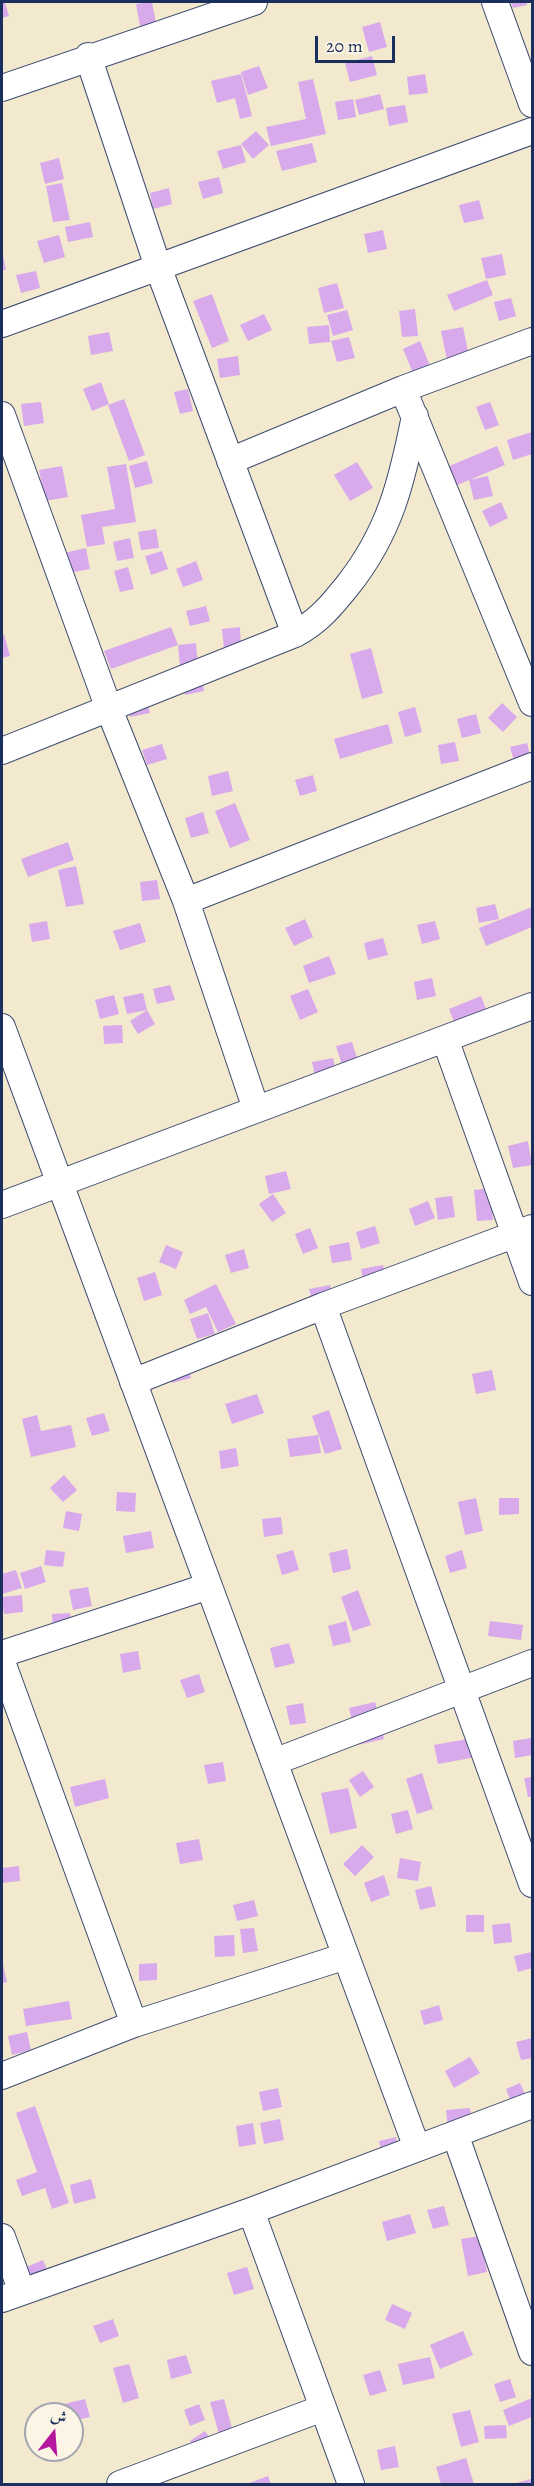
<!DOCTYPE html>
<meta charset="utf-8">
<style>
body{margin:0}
#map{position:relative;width:534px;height:2486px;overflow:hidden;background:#f2e9ce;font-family:Alegreya,Amiri,serif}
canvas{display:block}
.frame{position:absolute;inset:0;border:3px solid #1b2f5e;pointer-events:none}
.north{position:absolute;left:24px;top:2402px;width:60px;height:60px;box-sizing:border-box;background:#fcf5e5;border:2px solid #a2a6af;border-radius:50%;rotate:17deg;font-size:16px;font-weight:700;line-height:24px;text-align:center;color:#1b2f5e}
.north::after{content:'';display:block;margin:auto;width:21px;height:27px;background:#b5179e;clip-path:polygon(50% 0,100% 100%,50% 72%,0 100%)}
.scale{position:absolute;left:315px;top:36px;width:80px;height:27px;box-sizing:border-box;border:3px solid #1b2f5e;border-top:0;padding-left:8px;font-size:18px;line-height:21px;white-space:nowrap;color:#1b2f5e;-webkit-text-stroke:4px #fcf5e5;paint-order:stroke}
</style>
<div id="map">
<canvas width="534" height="2486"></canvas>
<div class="frame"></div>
<div class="north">ش</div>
<div class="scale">20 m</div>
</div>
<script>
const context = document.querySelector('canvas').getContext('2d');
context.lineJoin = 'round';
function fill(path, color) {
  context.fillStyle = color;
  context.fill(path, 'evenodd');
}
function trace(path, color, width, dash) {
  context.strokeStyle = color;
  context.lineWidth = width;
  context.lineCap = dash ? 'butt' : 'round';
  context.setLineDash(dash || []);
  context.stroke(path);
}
fill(new Path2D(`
 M2,2H5L9,16L2,18Z
 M152,2L157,28L141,31L136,4Z
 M511,2H526L527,5L513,8Z
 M380,22L387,47L369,52L362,27Z
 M372,56L377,75L350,82L345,63Z
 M259,66L268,88L248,95L241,72Z
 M241,74L252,116L240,119L235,98L217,103L211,81Z
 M425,74L428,93L409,95L407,77Z
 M313,79L326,134L271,146L266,127L306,119L298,82Z
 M380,94L384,109L359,115L355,100Z
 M353,99L356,117L338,120L335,102Z
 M405,105L408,122L389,126L386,108Z
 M256,131L269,145L253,159L241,144Z
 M312,143L317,162L282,171L276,151Z
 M241,145L246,162L223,169L217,151Z
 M59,158L64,179L45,184L40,163Z
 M219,177L223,193L203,199L198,182Z
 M62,183L70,220L53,222L46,186Z
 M169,188L172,204L153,209L150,193Z
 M479,200L484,219L464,223L459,205Z
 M90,222L93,237L68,242L65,227Z
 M383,230L387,249L368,253L364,234Z
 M59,235L65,257L44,263L37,241Z
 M2,250L6,270H2Z
 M502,254L506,275L486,279L481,258Z
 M36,271L40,288L21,293L16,275Z
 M487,280L493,295L454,311L447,295Z
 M337,283L344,308L324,313L318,288Z
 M212,294L229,341L212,348L193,301Z
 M511,298L516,316L499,321L494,302Z
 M415,309L418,336L402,337L399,311Z
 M347,310L353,330L333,336L327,315Z
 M264,314L272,330L248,341L240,325Z
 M329,325L330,342L309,344L307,327Z
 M463,327L470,361L448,365L441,331Z
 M109,332L113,351L91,355L88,336Z
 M349,337L355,358L337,362L331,341Z
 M420,341L434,376L417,383L403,349Z
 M238,356L240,375L220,378L217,359Z
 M101,382L109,404L92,411L83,389Z
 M188,389L193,411L180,414L174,392Z
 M124,399L145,455L129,461L108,405Z
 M41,402L44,423L24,426L21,404Z
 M490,402L499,425L485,430L476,407Z
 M532,432V454L513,460L507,440Z
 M497,446L505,465L455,486L447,467Z
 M147,461L153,483L135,488L129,466Z
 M357,462L373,488L350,501L334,475Z
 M126,464L136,522L102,527L105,544L87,547L81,515L115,509L107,467Z
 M62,466L68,497L45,501L39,470Z
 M488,476L493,496L474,500L469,480Z
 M501,502L508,518L490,527L482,511Z
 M156,529L159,548L141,550L138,532Z
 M130,538L134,558L117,561L113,542Z
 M86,548L90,569L69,573L64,553Z
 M162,551L168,569L151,575L145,556Z
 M196,561L203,580L183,587L176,569Z
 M128,567L134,589L120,592L114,571Z
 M206,606L210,621L190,626L186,611Z
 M171,627L178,645L196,643L198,665L180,667L178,645L111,669L104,651Z
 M240,627L241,647L224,649L222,629Z
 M4,634L10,656L2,658V635Z
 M371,648L383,693L362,699L350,654Z
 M200,667L204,691L185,695L181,670Z
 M145,693L150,713L130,717L126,698Z
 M502,703L517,717L503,732L488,718Z
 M415,707L422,732L405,737L398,712Z
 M476,714L481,733L462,738L457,719Z
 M388,724L393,743L340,759L334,739Z
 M455,742L459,761L441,764L438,745Z
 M527,743L532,763L517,772L510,747Z
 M162,744L167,759L147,765L142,750Z
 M228,771L233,791L212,796L208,776Z
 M313,775L317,791L300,796L295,780Z
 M235,803L250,840L230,848L215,811Z
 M203,812L209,833L191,838L185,818Z
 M68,842L74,860L28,877L21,859Z
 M76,866L84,904L66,907L58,870Z
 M157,880L160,899L142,901L140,882Z
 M495,904L499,919L479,923L476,908Z
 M532,907V927L486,946L479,928Z
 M305,919L313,937L294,946L285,928Z
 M47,921L50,939L32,942L29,924Z
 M435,921L440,939L422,944L417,925Z
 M140,923L146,942L120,950L113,931Z
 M383,938L388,955L368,960L364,943Z
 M329,956L336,974L309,983L303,966Z
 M432,978L436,996L417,1000L414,982Z
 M170,985L175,1000L157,1004L153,989Z
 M308,989L318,1012L300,1020L290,996Z
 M143,993L147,1010L127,1014L123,997Z
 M114,995L119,1014L100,1019L95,1000Z
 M481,996L488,1014L456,1027L449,1009Z
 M147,1010L155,1024L138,1034L130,1021Z
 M122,1025L123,1043L104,1044L103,1026Z
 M352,1042L358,1061L342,1065L336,1046Z
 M333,1058L337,1075L316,1080L312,1062Z
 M528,1141L532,1165L513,1168L508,1146Z
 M286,1171L291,1189L269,1194L265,1176Z
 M490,1188L493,1220L477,1221L474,1190Z
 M273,1194L286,1213L272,1222L259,1204Z
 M452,1196L455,1217L438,1220L435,1198Z
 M428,1201L435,1218L415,1226L409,1209Z
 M375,1226L380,1243L361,1249L356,1232Z
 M310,1228L318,1248L303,1254L295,1234Z
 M349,1242L352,1260L332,1263L329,1246Z
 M166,1245L183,1252L176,1269L159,1262Z
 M244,1249L249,1268L231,1273L225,1255Z
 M383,1265L387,1282L364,1286L361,1269Z
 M155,1272L162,1295L144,1301L137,1278Z
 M216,1284L236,1324L218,1332L206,1307L190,1314L184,1300Z
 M330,1285L333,1301L313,1305L309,1289Z
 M208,1313L215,1334L197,1339L190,1319Z
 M186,1357L191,1378L172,1383L167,1362Z
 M492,1370L496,1390L476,1394L472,1374Z
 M257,1394L264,1413L232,1424L225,1404Z
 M329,1410L342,1449L325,1454L312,1416Z
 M104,1413L110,1431L92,1436L86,1418Z
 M37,1415L41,1431L71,1425L76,1447L31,1457L22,1419Z
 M318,1435L321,1453L290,1457L287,1439Z
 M236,1448L239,1466L221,1469L219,1451Z
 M64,1475L77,1490L63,1502L50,1488Z
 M117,1492L136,1493L135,1512L116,1511Z
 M476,1498L483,1531L465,1535L458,1502Z
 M499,1498H519V1514L499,1515Z
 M66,1511L82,1514L79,1531L63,1528Z
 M281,1517L283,1534L264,1537L262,1519Z
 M151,1531L154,1548L126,1553L123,1536Z
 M347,1549L351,1569L333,1573L329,1553Z
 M46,1550L65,1552L63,1567L44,1565Z
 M293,1550L299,1570L282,1575L276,1555Z
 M462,1550L467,1568L450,1573L445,1556Z
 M41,1566L46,1582L25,1589L20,1573Z
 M16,1570L22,1588L2,1594V1574Z
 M88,1587L92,1606L73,1610L69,1590Z
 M358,1590L371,1625L353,1631L341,1597Z
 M22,1595L23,1612L4,1614L2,1597Z
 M70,1613L72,1630L53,1631L52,1614Z
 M346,1621L351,1642L333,1646L328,1626Z
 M490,1621L523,1625L521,1640L488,1636Z
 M289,1643L295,1663L275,1668L270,1648Z
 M138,1651L141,1669L123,1673L120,1654Z
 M199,1674L205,1692L187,1698L180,1680Z
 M375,1702L384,1739L358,1745L349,1708Z
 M303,1703L306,1723L290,1725L286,1706Z
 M473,1738L476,1757L438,1764L434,1745Z
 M531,1738L532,1755L515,1758L513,1741Z
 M223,1762L226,1781L208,1784L204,1765Z
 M363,1771L374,1787L360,1797L349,1780Z
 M422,1773L433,1809L417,1814L406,1779Z
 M532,1777V1797H528L524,1778Z
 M105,1779L109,1798L75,1807L70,1787Z
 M348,1788L357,1828L330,1834L321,1793Z
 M408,1810L413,1829L396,1834L391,1814Z
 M199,1839L203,1860L180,1864L176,1843Z
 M362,1845L374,1857L355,1876L343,1864Z
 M400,1858L421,1862L418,1881L397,1878Z
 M19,1866L20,1881L2,1883V1868Z
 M384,1875L390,1895L371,1902L364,1883Z
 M431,1886L436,1906L420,1910L415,1890Z
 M254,1900L258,1916L237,1921L233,1905Z
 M466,1915H484V1932H466Z
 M510,1923L512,1942L494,1944L492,1925Z
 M254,1928L258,1951L243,1953L240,1929Z
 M234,1935L235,1956L215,1957L214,1936Z
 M532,1952V1968L518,1972L514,1956Z
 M2,1960L7,1982L2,1983Z
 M157,1963V1980L139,1981V1964Z
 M69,2001L72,2019L26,2026L23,2009Z
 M439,2005L443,2020L424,2025L420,2011Z
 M27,2032L31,2050L12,2055L8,2036Z
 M532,2038V2058L521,2060L516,2042Z
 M470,2057L480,2073L454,2088L445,2071Z
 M520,2083L528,2101L513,2107L506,2089Z
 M278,2088L282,2107L263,2111L259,2092Z
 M35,2106L69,2203L52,2209L45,2188L22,2196L16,2180L37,2172L16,2113Z
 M470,2108L473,2129L448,2131L446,2110Z
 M280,2119L284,2140L264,2144L260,2123Z
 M253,2123L256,2144L239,2147L236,2126Z
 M396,2137L400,2157L383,2161L379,2141Z
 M91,2179L96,2198L74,2204L70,2185Z
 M444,2206L449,2225L433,2229L427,2210Z
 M410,2214L416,2233L387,2241L382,2222Z
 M480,2236L487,2272L468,2276L461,2239Z
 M43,2260L52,2281L32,2289L24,2268Z
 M247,2267L254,2289L234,2295L227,2273Z
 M392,2304L412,2313L405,2329L385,2320Z
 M113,2319L119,2336L100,2343L93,2326Z
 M463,2331L473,2355L440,2369L430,2345Z
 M186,2355L192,2373L171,2379L167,2360Z
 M430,2357L435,2378L403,2385L398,2364Z
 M129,2364L139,2398L123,2403L113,2368Z
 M380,2370L387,2391L370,2396L363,2375Z
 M510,2379L516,2397L500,2402L494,2384Z
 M532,2398V2417L509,2426L503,2410Z
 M85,2399L90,2417L72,2421V2414H67L64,2404Z
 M224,2399L233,2432L224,2452L210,2402Z
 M199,2404L205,2420L190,2426L184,2410Z
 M470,2410L479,2442L461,2447L452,2414Z
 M506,2425L507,2438L485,2439L484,2426Z
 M205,2431L216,2448L201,2457L190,2441Z
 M395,2446L399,2467L381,2470L377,2450Z
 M466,2458L474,2484H441L436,2467Z
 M268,2476L271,2484H247Z
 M531,2479L532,2484H513Z`), '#d8aaec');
const minor = new Path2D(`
 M495,2L532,104
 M88,56L158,267L295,634
 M2,88L254,2
 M2,324L532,131
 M403,389L532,703
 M2,415L109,709L186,901L256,1109
 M230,461L403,389L532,341
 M2,751L295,634C318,622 332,605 348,585C390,532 402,481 415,416
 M186,901L532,766
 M2,1027L417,2148
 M445,1039L532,1282
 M2,1205L532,1006
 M323,1306L532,1884
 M133,1382L323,1306L532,1228
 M2,1654L209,1586
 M2,1662L134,2024
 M274,1762L532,1663
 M2,2076L134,2024L346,1956
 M455,2134L532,2352
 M251,2211L351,2484
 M2,2237L22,2292
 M2,2299L251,2211L532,2105
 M120,2484L323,2408`);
trace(minor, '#3b4b6f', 28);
trace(minor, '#fff', 26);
</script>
